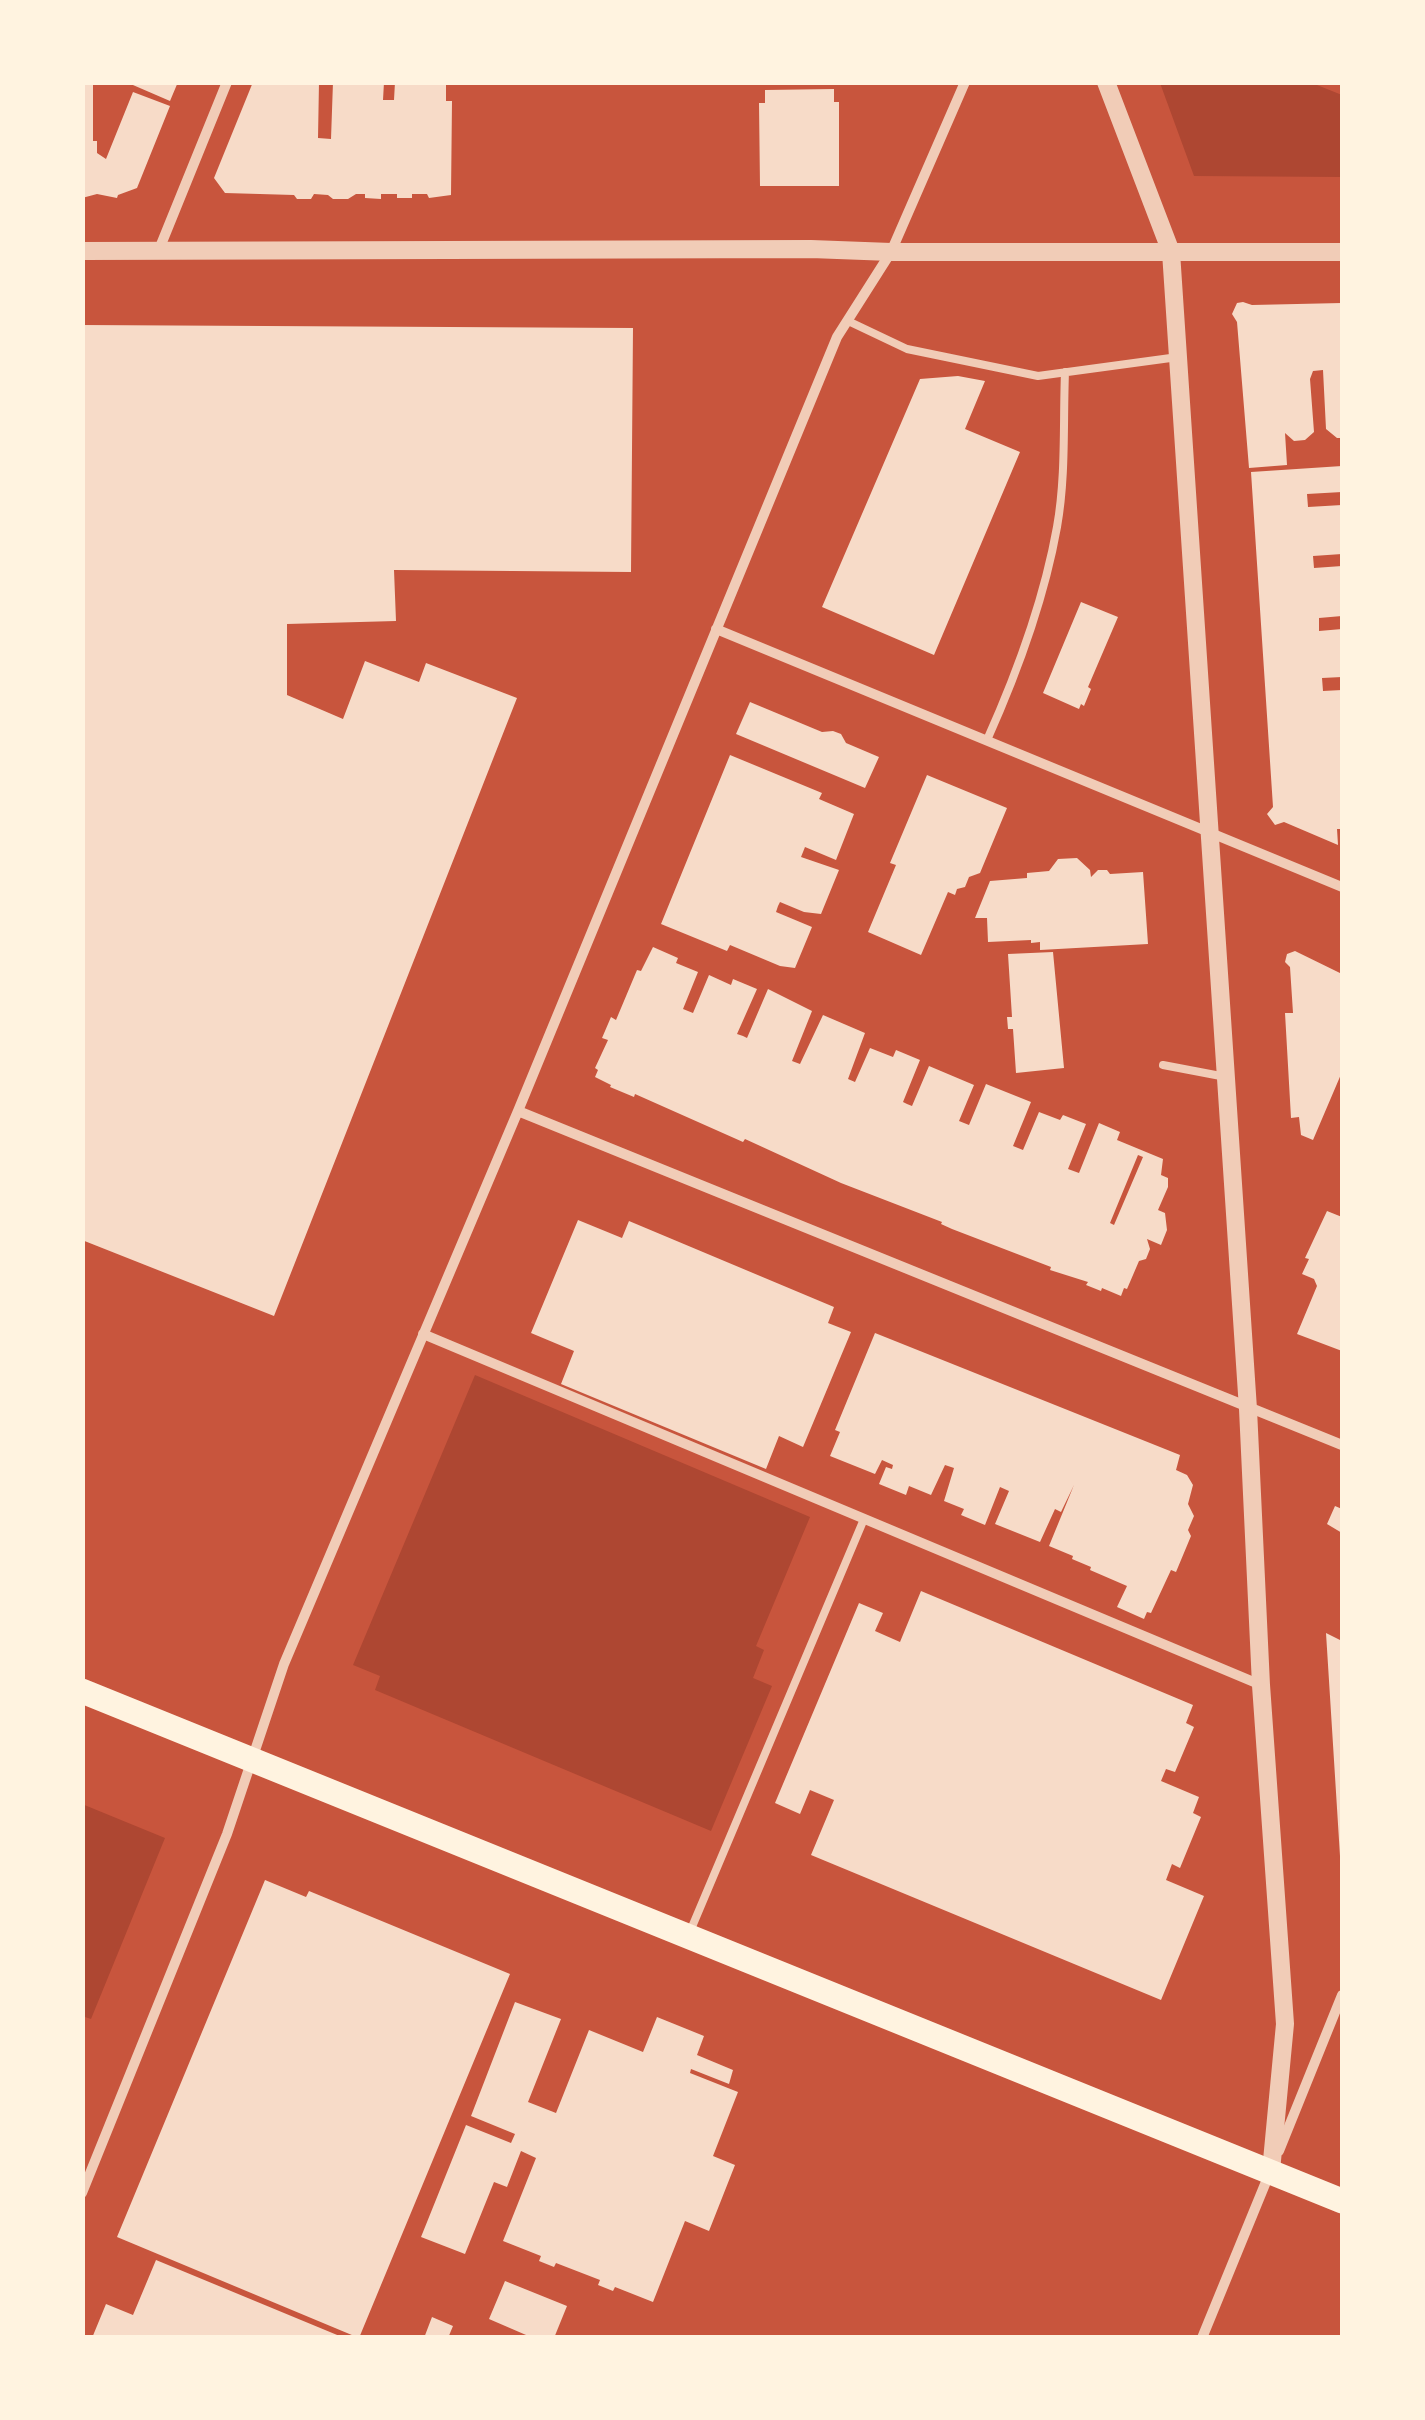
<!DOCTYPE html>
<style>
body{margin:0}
#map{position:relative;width:1425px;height:2420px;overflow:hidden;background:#c8553d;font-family:"Fira Sans Condensed",sans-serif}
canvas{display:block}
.frame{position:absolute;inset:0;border:85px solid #fff3e0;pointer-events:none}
</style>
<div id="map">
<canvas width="1425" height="2420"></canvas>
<div class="frame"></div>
</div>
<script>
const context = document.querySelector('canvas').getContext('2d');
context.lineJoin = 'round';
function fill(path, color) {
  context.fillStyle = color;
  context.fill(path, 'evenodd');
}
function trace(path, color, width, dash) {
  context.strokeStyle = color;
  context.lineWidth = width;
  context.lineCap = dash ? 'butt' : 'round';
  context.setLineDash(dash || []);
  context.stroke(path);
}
fill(new Path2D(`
 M1160,83H1312L1342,95V177L1194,176Z
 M475,1375L810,1517L756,1646L764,1650L753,1678L772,1686L711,1831L375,1690L380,1676L353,1665Z
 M82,1804L165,1838L91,2019L82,2016Z`), '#ae4732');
fill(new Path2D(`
 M126,82H178L170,101Z
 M253,82H319L318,138L331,139L333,82H384L383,100H394L395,82H446V101H452L451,195L429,198L427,194H412V198H397V194H381V199L365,198V194H356L348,199H333L328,195L314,194L311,199H297L294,195L225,193L214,178Z
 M82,85H93V141H97V153L106,159L133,92L170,106L137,188L118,195L117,198L97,194L82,198Z
 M834,89V102H839V186H760L759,103H765V90Z
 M1243,302L1252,305L1342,303V438H1337L1326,429L1323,370L1313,371L1310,379L1314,432L1305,440L1294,441L1285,433L1287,465L1249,468L1237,322L1232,314L1237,303Z
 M82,325L633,328L631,572L394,570L396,621L287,624V695L343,719L365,661L419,682L426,663L517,698L274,1316L82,1240Z
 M958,376L985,381L965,429L1020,452L934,655L822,607L920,379Z
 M1342,466V492L1307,494L1308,507L1342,505V554L1313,556L1314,568L1342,566V616L1319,618V631L1342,629V677L1322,678L1323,691L1342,690V829H1337L1338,845L1284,822L1275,825L1267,814L1273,807L1251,472Z
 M1081,602L1118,617L1088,687L1091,689L1084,706L1081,704L1079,709L1043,693Z
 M750,702L822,732L833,731L841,734L846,743L879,757L865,788L736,734Z
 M730,755L822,793L819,799L854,814L836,860L805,847L801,857L839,870L821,914L804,912L780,902L778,906L776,912L812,927L795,968L780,966L730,945L727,951L661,924Z
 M927,775L1007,808L980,873L969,877L965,887L957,889L955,895L948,892L921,955L868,932L896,865L890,863Z
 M1077,858L1090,870L1091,877L1098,870H1107L1110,874L1143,872L1148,944L1040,950V942L1031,943V940L988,942L987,918H975L990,881L1027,878V873L1049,871L1058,859Z
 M653,947L678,958L676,963L698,972L683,1009L693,1013L709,975L731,985L733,979L757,989L737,1034L743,1036L747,1038L768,989L812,1011L792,1061L800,1064L823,1015L865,1033L848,1079L855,1082L870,1048L893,1057L896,1050L920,1060L903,1102L907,1104L912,1106L929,1066L974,1085L959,1121L969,1125L986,1084L1031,1102L1013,1146L1023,1150L1039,1112L1060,1120L1063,1115L1086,1124L1068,1169L1079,1173L1099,1123L1120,1132L1117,1140L1163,1159L1161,1175L1168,1178V1187L1158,1210L1165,1213L1167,1230L1161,1245L1147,1239L1150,1249L1146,1259L1139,1261L1127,1289L1124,1288L1121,1296L1102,1288L1101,1291L1086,1285L1088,1282L1050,1270L1051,1267L952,1229L941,1224L942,1222L841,1183L745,1139L743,1142L635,1094L634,1097L610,1087L611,1085L595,1077L598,1070L595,1068L608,1040L602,1038L611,1017L616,1020L637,970L641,971ZM1138,1155L1143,1157L1114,1225L1110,1223Z
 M1295,951L1342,974V1072L1313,1140L1301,1135L1299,1117L1291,1118L1285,1013H1293L1290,967L1285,962L1287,954Z
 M1053,952L1064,1068L1016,1073L1013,1029H1008L1007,1017H1012L1008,954Z
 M1327,1211L1342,1217V1351L1297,1334L1317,1286L1314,1279L1302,1274L1309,1259L1305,1258Z
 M578,1220L622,1238L629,1221L834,1307L828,1323L851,1332L803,1447L779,1436L766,1469L561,1384L574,1351L531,1333Z
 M875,1333L1180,1455L1176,1470L1187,1475L1193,1485L1188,1504L1194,1516L1188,1530L1191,1536L1176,1572L1171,1570L1151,1613L1147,1612L1144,1619L1117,1607L1127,1586L1090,1570L1091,1567L1072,1559L1073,1556L1049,1546L1074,1485L1061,1512L1055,1509L1040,1542L995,1524L1009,1491L1000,1487L985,1525L961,1515L964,1509L944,1501L954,1468L945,1465L931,1495L909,1486L906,1495L879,1484L886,1467L892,1469L893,1465L882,1460L875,1474L830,1456L840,1432L835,1430Z
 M1335,1506L1342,1509V1533L1327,1524Z
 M921,1591L1193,1705L1186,1723L1194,1727L1175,1772L1166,1769L1161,1781L1199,1797L1193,1813L1201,1817L1180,1868L1172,1864L1166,1880L1204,1896L1161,2000L811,1855L834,1800L810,1790L800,1814L775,1803L859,1603L883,1613L875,1631L900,1642Z
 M1326,1633L1342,1641V1856H1340Z
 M265,1880L306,1897L309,1891L510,1974L359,2338L117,2237Z
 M515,2002L561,2019L528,2102L556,2113L589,2030L643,2052L657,2017L704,2036L697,2055L733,2070L729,2084L691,2069L690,2073L738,2092L713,2156L735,2165L709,2231L685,2221L653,2302L615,2287L613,2291L598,2285L600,2280L556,2263L554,2267L539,2261L541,2256L503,2241L536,2158L521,2151L507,2187L494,2182L465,2254L421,2237L466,2125L511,2143L515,2134L471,2116Z
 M156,2260L342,2337V2338H92L106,2304L133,2315Z
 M505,2281L567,2306L554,2338H533L489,2319Z
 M432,2317L453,2326L448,2338H424Z`), '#f7dbc8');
trace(new Path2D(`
 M848,321L907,349L1038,376L1178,357
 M987,740C1017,673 1044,600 1057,527C1066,477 1063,423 1065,372
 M1163,1065L1226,1077
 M689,1934L864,1519`), '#f1ccb7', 8);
trace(new Path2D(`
 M158,252L227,82
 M716,629L1342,887
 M518,1111L1342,1445
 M423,1334L1261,1685
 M1279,2151L1342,1995
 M82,2193L227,1834L284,1664L518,1111L837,337L891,252L965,82
 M1202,2338L1270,2172`), '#f1ccb7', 10);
trace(new Path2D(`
 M1106,82L1171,252L1248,1409L1261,1685L1285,2024L1271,2171
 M82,251L811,249L891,252H1342`), '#f1ccb7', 18);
trace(new Path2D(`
 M82,1691L1342,2201`), '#fff3e0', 25);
</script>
